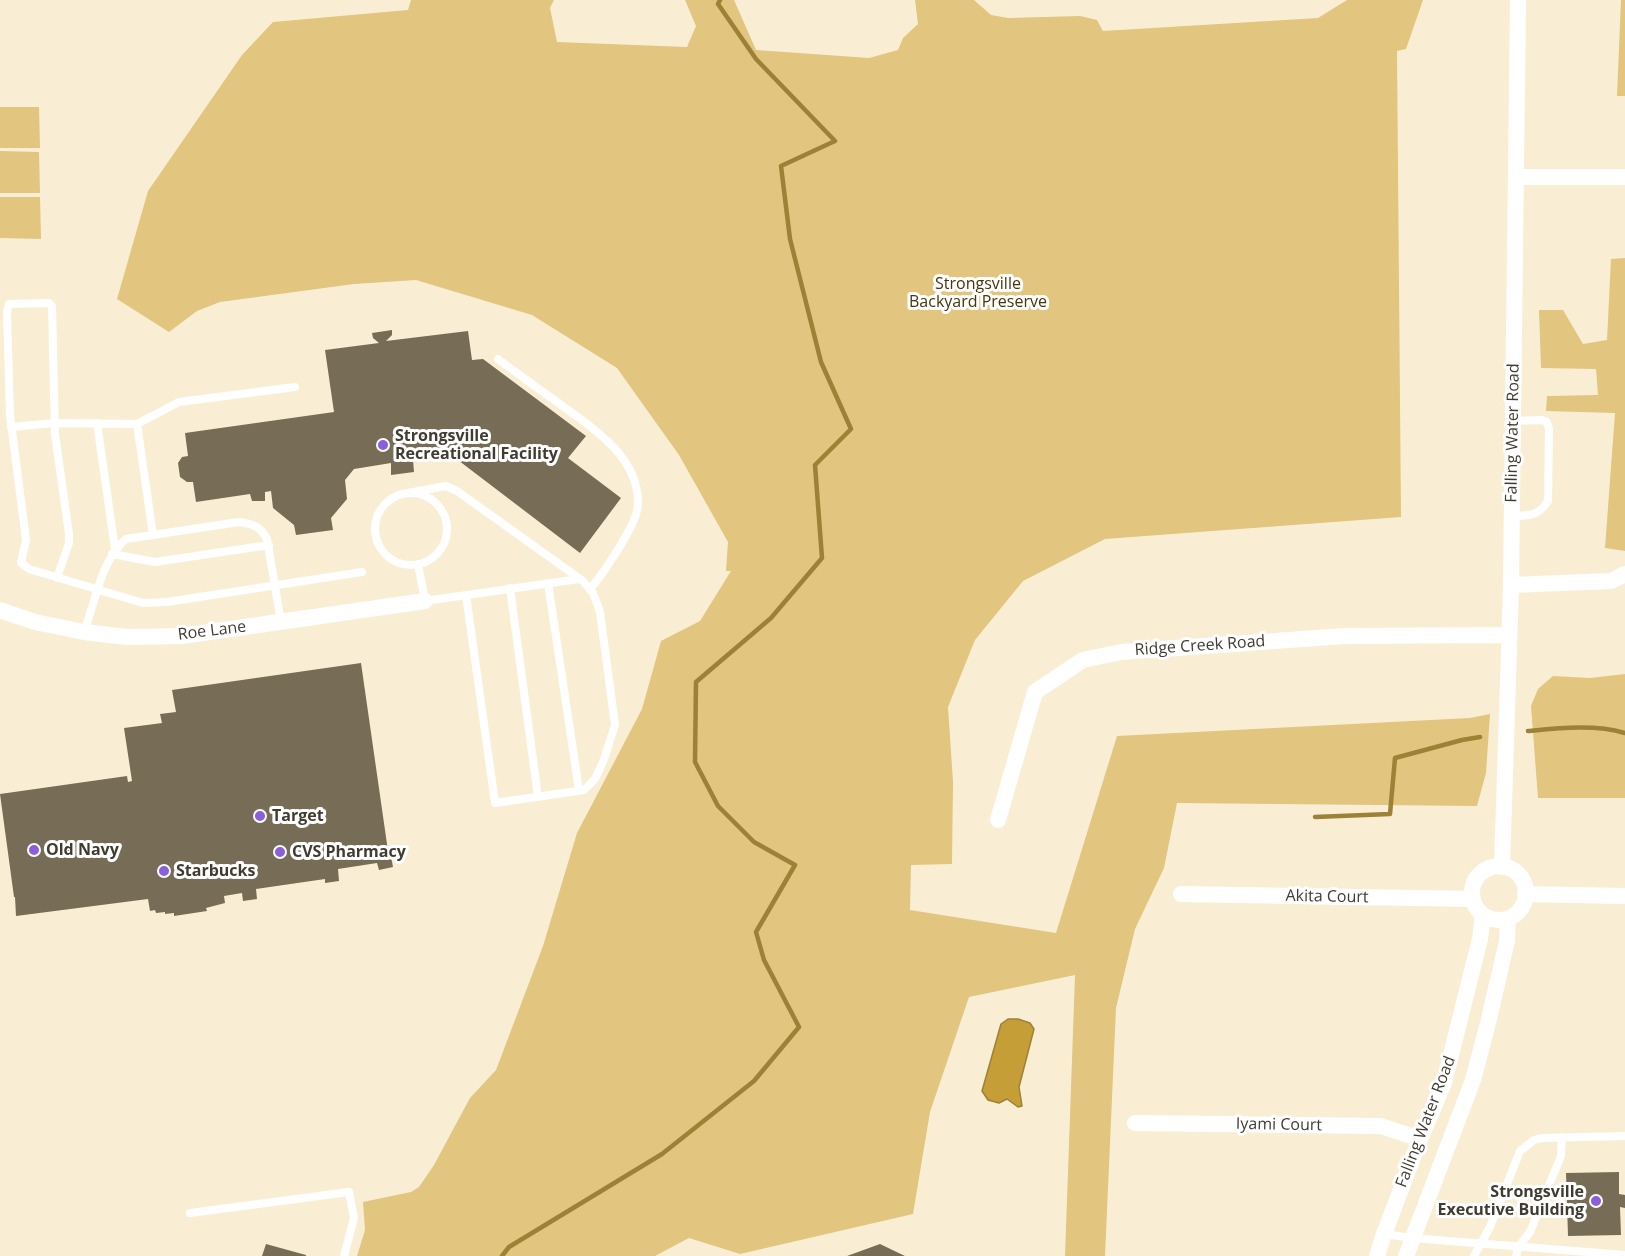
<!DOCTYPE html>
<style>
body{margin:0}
canvas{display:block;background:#f9eed4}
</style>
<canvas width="1625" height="1256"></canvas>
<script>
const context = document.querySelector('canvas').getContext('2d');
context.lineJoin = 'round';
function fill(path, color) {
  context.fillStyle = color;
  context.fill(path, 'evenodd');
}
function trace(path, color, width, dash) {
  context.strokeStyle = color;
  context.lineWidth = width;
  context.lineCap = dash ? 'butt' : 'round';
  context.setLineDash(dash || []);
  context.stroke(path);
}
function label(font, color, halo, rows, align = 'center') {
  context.font = font + ' "Open Sans",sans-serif';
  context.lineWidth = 6;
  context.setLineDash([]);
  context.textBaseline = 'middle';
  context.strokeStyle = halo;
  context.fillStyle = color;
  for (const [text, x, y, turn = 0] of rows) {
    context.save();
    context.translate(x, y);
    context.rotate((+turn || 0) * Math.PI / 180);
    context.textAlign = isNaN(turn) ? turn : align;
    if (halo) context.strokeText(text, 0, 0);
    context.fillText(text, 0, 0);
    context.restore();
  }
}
fill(new Path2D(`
 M411,0H554L550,8L557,42L687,47L696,26L685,0H734L756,50L869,58L898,50L903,38L918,24L915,0H974L991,15L1008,18L1080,16L1097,20L1103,31L1318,18L1347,0H1423L1406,49L1397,51L1401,517L1105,539L1023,581L975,640L948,707L953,782L952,864L911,865L910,910L1056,933L1117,736L1470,718L1490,714L1486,773L1477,806L1177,803L1164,868L1135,929L1116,1008L1105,1256H1065L1075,975L969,997L930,1112L913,1214L740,1254L689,1238L655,1256H357L365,1230L363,1202L411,1192L419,1187L434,1165L470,1098L496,1070L543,946L577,833L642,709L661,641L700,621L731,571H726L728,542L679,455L617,368L532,315L416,280L354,284L220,302L197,311L169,332L117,299L148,191L242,55L273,22L408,10Z
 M1621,0H1625V96H1617Z
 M0,107H39L40,148H0Z
 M0,151L39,152L40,193H0Z
 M0,197H40L41,239L0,238Z
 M1625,258V551L1605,548L1615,413L1546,411L1547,396L1598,395L1596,369L1541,368L1539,310H1563L1583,344L1607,340L1611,259Z
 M1625,674V798H1538L1531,706L1538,689L1553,676L1590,678Z`), '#e2c57f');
const water = new Path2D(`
 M1008,1019H1018L1030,1023L1034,1029L1019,1087L1022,1106L1018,1107L1007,1099L999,1103L988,1100L982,1091L1001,1024Z`);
fill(water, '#c59e38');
trace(water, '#9d8136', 1.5);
trace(new Path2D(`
 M1528,731C1559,728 1595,724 1625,733
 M1315,817L1390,814L1395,758L1462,740L1480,737
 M502,1256L509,1247L662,1154L754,1081L799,1027L764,960L756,932L795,865L754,842L718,806L695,762L696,682L771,618L822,558L815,465L851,429L821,362L790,239L781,166L835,141L756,59L718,4L720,0`), '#9d8136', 4.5);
fill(new Path2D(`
 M392,330V335L386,341L468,331L472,360L483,359L586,436L568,458L621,498L580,553L450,454L413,460L414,472L391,475V463L354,469L345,480L347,499L331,518L333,530L296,535L294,525L273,508L271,491L265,492V501H252L250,494L196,502L193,482H187L180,477L178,463L182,457L188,456L185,433L334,412L325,350L379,343L373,338L372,333Z
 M361,663L388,851H390L393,867L379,870L377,863L338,869L339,881L325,883V879L256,889L257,899L243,901L242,893L224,896L225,903L206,908L207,911L174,916V913L165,914V912L156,913L155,910L150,911L148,899L16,916L15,897H14L0,794L127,776L128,782L132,781L124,728L162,723L160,714L176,712L172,690Z
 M1619,1172V1194L1625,1195V1208L1620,1207L1621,1235L1568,1236L1566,1173Z
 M266,1244L306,1255V1256H262Z
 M880,1244L905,1256H847Z`), '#776d56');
trace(new Path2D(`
 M498,359C517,373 537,388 557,402C590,426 638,455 638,502C638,518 627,534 619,548C610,562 601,577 590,589
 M97,423L115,549
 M137,424L153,535
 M11,427L55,423L137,424L179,402L295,387
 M408,493L446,486L457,491L583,581L593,593L600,612L615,725L603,762L595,779L584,790L495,803L466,595
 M375 529a36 36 0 1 1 72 0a36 36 0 1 1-72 0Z
 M1512,516C1528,516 1539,516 1548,501L1549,429L1547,422L1542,420L1513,421
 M112,554L155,562L269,545
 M418,564L425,601L579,579
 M57,578L69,543V534L55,434L52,306L49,303L9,304L7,312L10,415L26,540L21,563L29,569L143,603L167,602L362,572
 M548,583L579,790
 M510,588L538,797
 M84,632C96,600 100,562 126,539L239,522C253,524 260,526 267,539L281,622
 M190,1213L349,1192L354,1218L344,1256
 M1384,1234L1412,1238L1625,1255
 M1474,1256L1490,1227L1520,1151L1534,1140L1541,1138L1625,1136
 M1516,1256L1519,1246L1530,1232L1561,1156L1562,1137`), '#fff', 8);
trace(new Path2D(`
 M1516,177H1625
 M1511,585L1611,581L1625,574
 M0,610L35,622L84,632L127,637L182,636L425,601
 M998,820L1035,692L1083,660L1121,652L1345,636L1509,635
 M1472 893a27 27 0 1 1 54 0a27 27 0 1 1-54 0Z
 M1502,867L1511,585L1518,0
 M1181,894L1473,899
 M1525,894L1625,896
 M1135,1123L1381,1126L1420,1139
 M1377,1256L1384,1234L1420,1139L1444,1083L1480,939L1483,915
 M1406,1256L1473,1080L1488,1023L1507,941L1508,919`), '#fff', 16);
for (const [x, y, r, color] of [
 [383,445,6,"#8b5fd9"],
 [260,816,6,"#8b5fd9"],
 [34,850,6,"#8b5fd9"],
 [280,852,6,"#8b5fd9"],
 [164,871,6,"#8b5fd9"],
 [1596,1201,6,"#8b5fd9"]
]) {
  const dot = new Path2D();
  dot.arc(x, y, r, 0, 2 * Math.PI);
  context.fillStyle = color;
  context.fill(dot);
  trace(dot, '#fff', 2);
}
label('16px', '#46360a', '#fff', [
 ["Strongsville",978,284],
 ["Backyard Preserve",978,302]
]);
label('16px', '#403c32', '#fff', [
 ["Falling Water Road",1513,433,-89],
 ["Roe Lane",212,631,-7],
 ["Ridge Creek Road",1200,646,-4],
 ["Akita Court",1327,897,1],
 ["Falling Water Road",1426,1122,-69],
 ["Iyami Court",1279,1125,1]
]);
label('bold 16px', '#403c32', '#fff', [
 ["Strongsville",395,436],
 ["Recreational Facility",395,454],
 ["Target",272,816],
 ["Old Navy",46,850],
 ["CVS Pharmacy",292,852],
 ["Starbucks",176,871],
 ["Strongsville",1584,1192,"right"],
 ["Executive Building",1584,1210,"right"]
], 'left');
</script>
